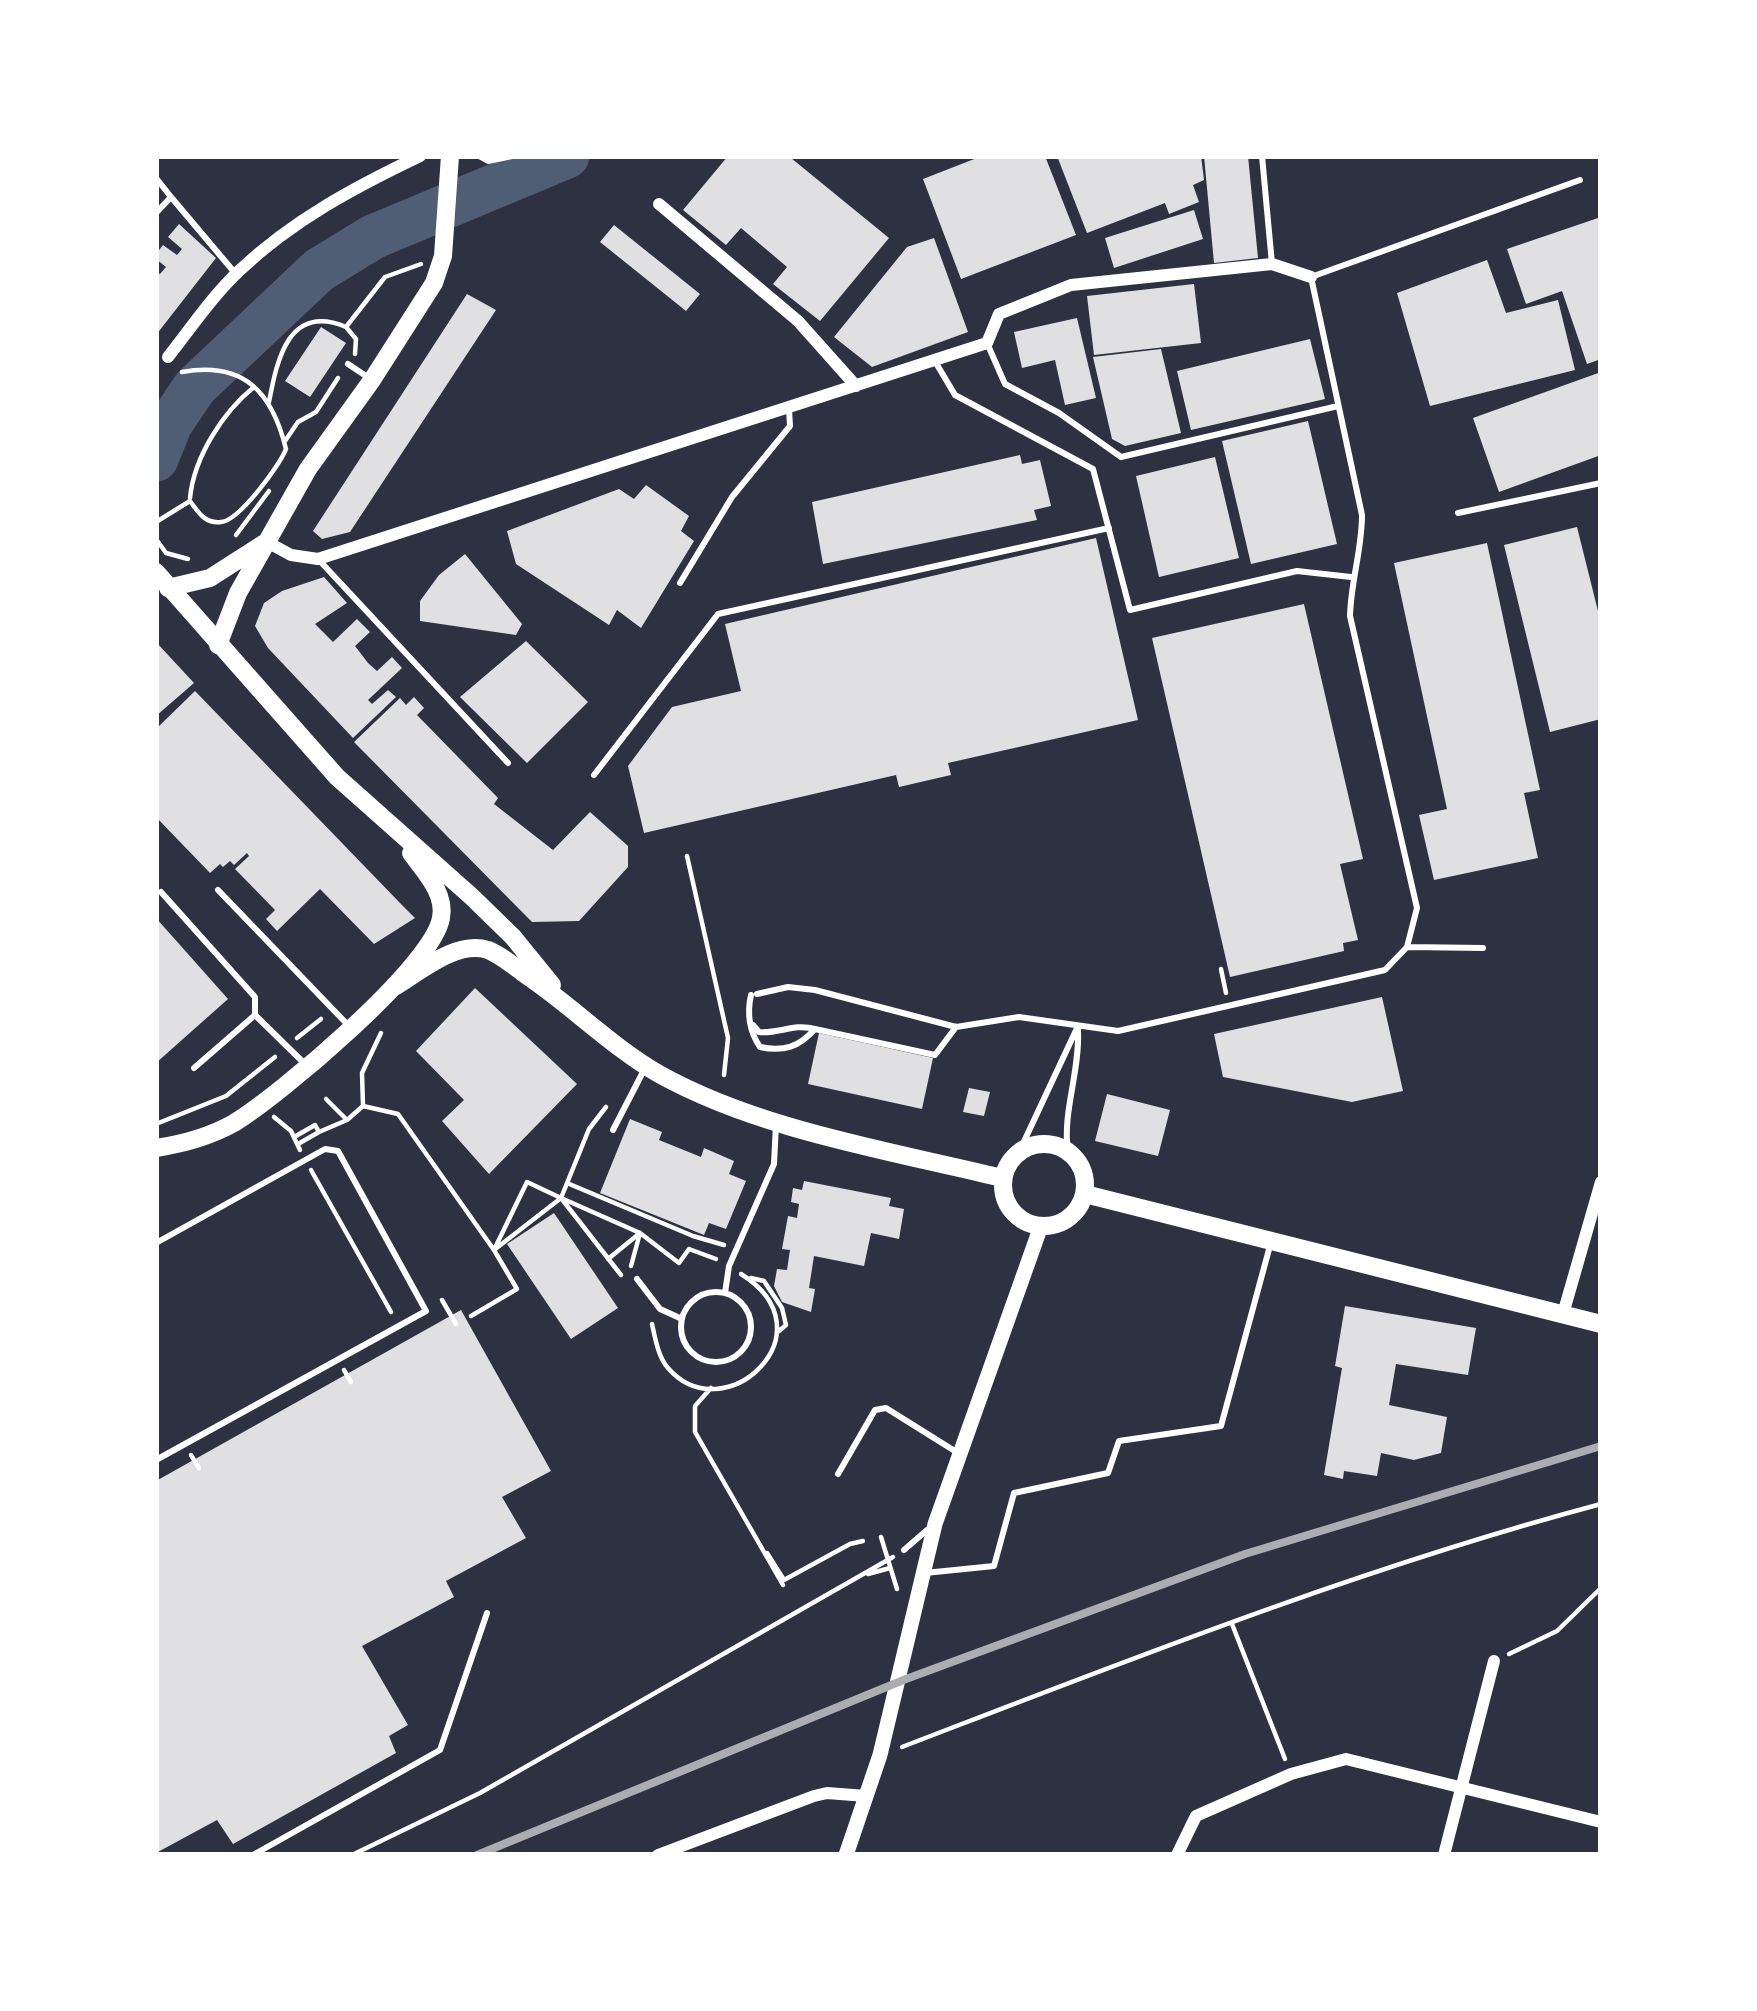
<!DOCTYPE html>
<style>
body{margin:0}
#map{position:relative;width:1757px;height:2011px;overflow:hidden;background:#2d3142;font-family:"Varela Round",sans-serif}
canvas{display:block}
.frame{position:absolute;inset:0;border:159px solid #fff;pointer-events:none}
</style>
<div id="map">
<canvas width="1757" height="2011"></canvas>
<div class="frame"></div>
</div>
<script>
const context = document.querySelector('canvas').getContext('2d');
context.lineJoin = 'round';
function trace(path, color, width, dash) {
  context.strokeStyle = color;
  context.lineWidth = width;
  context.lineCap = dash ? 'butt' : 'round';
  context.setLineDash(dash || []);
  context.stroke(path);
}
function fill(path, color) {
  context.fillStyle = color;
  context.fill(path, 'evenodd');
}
trace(new Path2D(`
 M156,459L170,424L195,387L319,270L373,237L567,156`), '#4f5d75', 45);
fill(new Path2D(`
 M728,156L791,158L889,238L820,321L773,284L787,267L741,228L726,245L683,210Z
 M982,156H1045L1076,235L961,279L923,179Z
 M1057,156H1201L1204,180L1193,185L1199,202L1169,214L1165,203L1087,233Z
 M1204,156H1248L1258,258L1214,263Z
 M1194,210L1203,239L1114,268L1105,238Z
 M1601,217V359L1587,364L1562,291L1526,304L1507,249Z
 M179,224L216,258L156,335V271L160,274L166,267L156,259V254L163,245L177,255L182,249L168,237Z
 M614,225L700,294L686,311L600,242Z
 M934,238L968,332L872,367L834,337L907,247Z
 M1487,260L1506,313L1558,300L1575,370L1430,406L1397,293Z
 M1194,284L1201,343L1094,355L1087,296Z
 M467,294L496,310L350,532L322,539L313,531Z
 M1077,318L1096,398L1065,405L1055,360L1022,368L1014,332Z
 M321,327L346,343L310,397L285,381Z
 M1310,339L1325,399L1191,430L1177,371Z
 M1161,349L1181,433L1125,446L1112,439L1093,357Z
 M1601,372V455L1499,492L1473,418Z
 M1308,421L1337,544L1251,564L1222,441Z
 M1020,455L1022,464L1040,460L1051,506L1034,510L1037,520L823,564L812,502Z
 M1215,457L1239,558L1159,577L1136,476Z
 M646,485L689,516L681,531L694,541L641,628L617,610L609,625L516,564L507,531L619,489L634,499Z
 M1577,527L1601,623V719L1550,732L1504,545Z
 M1096,538L1138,720L948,763L951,775L899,787L896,775L644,833L628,766L672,707L741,691L725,624Z
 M1487,543L1540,790L1524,793L1538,858L1434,880L1419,815L1447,809L1394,563Z
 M465,554L522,624L516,635L420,621V601L439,575Z
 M324,577L347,603L315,624L333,642L357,619L370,632L355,646L368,663L377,671L392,657L402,668L368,700L372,704L388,690L396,697L353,738L268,648L255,626L264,603L282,591Z
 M1304,604L1363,859L1340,864L1358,940L1343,943L1344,951L1230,977L1152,638Z
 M526,641L588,702L527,763L460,697Z
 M156,642L194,683L156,716Z
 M195,691L400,903L415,918L374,944L320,889L277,931L266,919L275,910L235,869L249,856L247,853L234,865L230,861L223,867L220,864L210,873L156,817V729Z
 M414,697L424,708L417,715L498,798L494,804L553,850L590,812L628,846V867L579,921L532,922L354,742L400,698L406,705Z
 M156,918L228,999L156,1063Z
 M475,988L577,1084L489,1174L442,1121L464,1100L416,1051Z
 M1382,997L1403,1091L1352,1102L1223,1077L1214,1034Z
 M819,1033L933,1058L922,1109L808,1084Z
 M969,1088L990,1092L984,1116L963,1112Z
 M1107,1094L1170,1110L1158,1156L1095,1141Z
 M630,1119L662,1132L659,1140L701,1157L704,1148L734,1161L729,1174L746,1181L726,1229L709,1223L704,1235L600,1193Z
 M804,1181L891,1198L889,1206L904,1209L899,1239L871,1233L864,1266L814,1256L809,1288L815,1289L811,1312L782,1302L774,1286L777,1269L787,1270L790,1250L782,1249L788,1216L797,1218L799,1204L791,1202L793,1188L802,1190Z
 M554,1213L618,1308L571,1339L507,1244Z
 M1345,1306L1476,1328L1468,1375L1396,1364L1389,1405L1447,1417L1441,1453L1414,1460L1381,1453L1377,1476L1344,1471L1343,1479L1324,1475L1342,1368L1335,1366Z
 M461,1310L551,1471L502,1497L526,1538L446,1581L454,1597L362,1646L408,1725L389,1736L396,1753L233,1844L217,1820L156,1853V1481Z`), '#e0e0e3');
trace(new Path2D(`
 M355,354L356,339L346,327L385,277L421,264
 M269,402C277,359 289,303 346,327
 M285,441L298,422L316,412L338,378
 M190,498C194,457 223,412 254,387
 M156,522L190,501C198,512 205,524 221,522C239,521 280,465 286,449C272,392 244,361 182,372
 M236,535L269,491
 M156,539L166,553L188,559
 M687,856L728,1038L724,1075
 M1221,969L1226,993
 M297,1038L321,1019
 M326,1099L347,1120
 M363,1106L398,1114L494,1250L527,1182L561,1198L621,1275
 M274,1117L291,1131L300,1150
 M156,1124L226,1096L275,1057
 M319,1132L347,1120L363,1106L362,1073L381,1033
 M296,1136L315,1125L319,1132L298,1144
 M311,1170L391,1312
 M567,1183L693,1236L724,1245
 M561,1198L589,1129L606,1107
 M608,1259L640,1233
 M631,1266L640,1233
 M751,1278L764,1281L782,1308L786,1325L779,1331
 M442,1300L456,1324
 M471,1316L517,1289L494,1250L561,1198L640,1233L679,1263L689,1249L716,1259
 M652,1324C655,1337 658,1357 668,1368C724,1433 834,1332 741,1274
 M344,1370L351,1382
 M711,1388L695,1406V1432L783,1585
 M191,1455L199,1468
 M881,1537L897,1589
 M767,1553L784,1580L850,1544L863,1541
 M868,1574L890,1568
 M1232,1624L1285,1759
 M1509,1654L1557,1631L1601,1588
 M902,1747C1131,1659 1364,1567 1601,1504
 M352,1855L480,1793L893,1557`), '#fff', 4.5);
trace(new Path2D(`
 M479,156L488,161L512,156
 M1262,156L1272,264
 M156,178L171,197
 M156,213L171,197L235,273
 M987,343L1005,384L1059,413L1121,457L1338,406
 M936,363L955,395L1093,469L1130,610L1297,571L1351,577
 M348,364L369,378
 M1458,513L1601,483
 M318,559L508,763
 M680,583L732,497L790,426L789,409
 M594,775L718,614L1109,528
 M218,890L347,1024
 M161,892L255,997V1015L194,1068
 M1407,947L1483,948
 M757,994L788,987L815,990L956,1027L1019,1017L1118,1031L1385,970L1407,947L1417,908L1350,616C1351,580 1362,550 1362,515L1311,277L1580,180
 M751,995C747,1013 749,1031 760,1047C784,1052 799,1047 815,1029L935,1055L956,1027
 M255,1015L304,1063
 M753,1025L759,1032C779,1034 794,1023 815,1029
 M613,1130L644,1070
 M1020,1150L1078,1026
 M1068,1151C1062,1113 1080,1072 1078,1030
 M156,1243L325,1149L338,1151L426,1311L156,1460
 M637,1279L660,1309L682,1319
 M681 1327a35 35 0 1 1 70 0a35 35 0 1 1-70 0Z
 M725,1293L729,1266L774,1164L776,1124
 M838,1474L875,1410L886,1408L958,1453
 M904,1550L927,1530
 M925,1573L994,1566L1014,1493L1108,1473L1119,1441L1221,1426L1271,1242
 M202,1855H215
 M253,1855L440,1750L487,1613`), '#fff', 6);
trace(new Path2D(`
 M659,204L798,321L856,386
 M168,357C191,328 213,295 240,270C293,220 355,187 420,156
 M267,542L291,555L318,559L987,343L999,314L1071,285L1272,264L1311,277
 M1563,1314L1601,1182
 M658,1855L814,1796L827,1793L866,1796
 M1177,1855L1196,1816L1291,1774L1346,1759L1601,1822
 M1444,1855L1494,1661`), '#fff', 12);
trace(new Path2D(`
 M846,1855L880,1755L935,1524L1041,1226`), '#fff', 15);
trace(new Path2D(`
 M168,588L210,578L263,544
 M218,645L238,593L308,469L372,380L434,283L443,256L450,156`), '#fff', 18);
trace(new Path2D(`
 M156,572L337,777L472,897L513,937L552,985
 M396,986C421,971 457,940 488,950C501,955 515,967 526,975C572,1006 612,1047 659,1074C759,1130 891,1151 1002,1178
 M1003 1185a41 41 0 1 1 82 0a41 41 0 1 1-82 0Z
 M156,1148C182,1144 211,1136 234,1123C279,1096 433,966 441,918C446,893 424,871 411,853
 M1085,1194L1601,1324`), '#fff', 18);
trace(new Path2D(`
 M477,1855L906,1679L1245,1554L1601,1446`), '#abadb3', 8);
</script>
